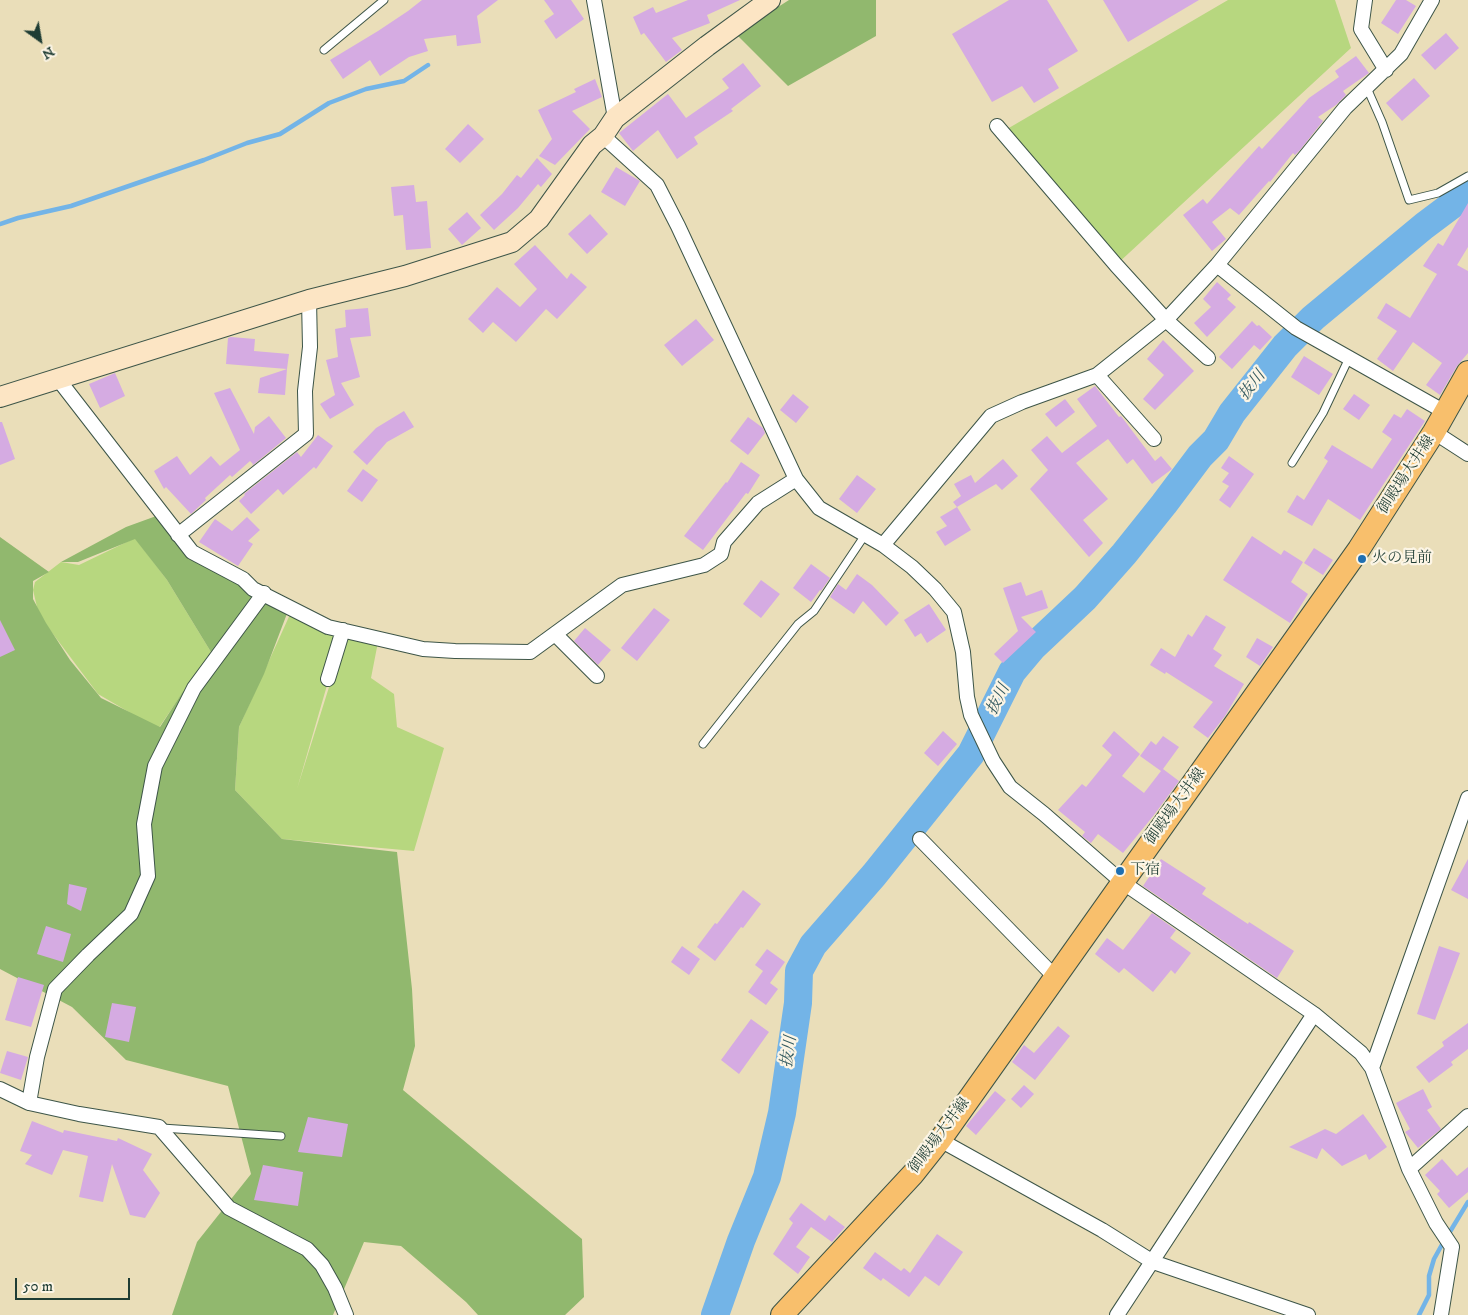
<!DOCTYPE html>
<meta charset="utf-8">
<style>
body{margin:0}
#map{position:relative;width:1468px;height:1315px;overflow:hidden;background:#eadeb9;font-family:"IM FELL DW Pica",serif}
canvas{display:block}
.north{position:absolute;left:15px;top:15px;width:50px;height:50px;-webkit-text-stroke:4px #fcf5e5;paint-order:stroke;rotate:148deg;font-size:14px;font-weight:700;line-height:20px;text-align:center;color:#1f3d34}
.north::after{content:'';display:block;margin:auto;width:18px;height:22px;background:#1f3d34;clip-path:polygon(50% 0,100% 100%,50% 72%,0 100%)}
.scale{position:absolute;left:15px;top:1278px;width:115px;height:22px;box-sizing:border-box;border:2px solid #1f3d34;border-top:0;padding-left:6px;font-size:15px;line-height:18px;white-space:nowrap;color:#1f3d34;-webkit-text-stroke:4px #fcf5e5;paint-order:stroke}
</style>
<div id="map">
<canvas width="1468" height="1315"></canvas>
<div class="north">N</div>
<div class="scale">50 m</div>
</div>
<script>
const context = document.querySelector('canvas').getContext('2d');
context.lineJoin = 'round';
function fill(path, color) {
  context.fillStyle = color;
  context.fill(path, 'evenodd');
}
function trace(path, color, width, dash) {
  context.strokeStyle = color;
  context.lineWidth = width;
  context.lineCap = dash ? 'butt' : 'round';
  context.setLineDash(dash || []);
  context.stroke(path);
}
function label(font, color, halo, rows, align = 'center') {
  context.font = font + ' "IM FELL DW Pica","Noto Serif JP",serif';
  context.lineWidth = 4.5;
  context.setLineDash([]);
  context.textBaseline = 'middle';
  context.strokeStyle = halo;
  context.fillStyle = color;
  for (const [text, x, y, turn = 0] of rows) {
    context.save();
    context.translate(x, y);
    context.rotate((+turn || 0) * Math.PI / 180);
    context.textAlign = isNaN(turn) ? turn : align;
    if (halo) context.strokeText(text, 0, 0);
    context.fillText(text, 0, 0);
    context.restore();
  }
}
fill(new Path2D(`
 M1228,0H1335L1351,48L1116,265L1002,132Z
 M135,538L167,580L214,657L181,695L158,729L98,694L44,622L37,607L33,590L35,582L61,562L79,565Z
 M292,610L343,630L297,789L346,633L378,642L371,678L394,694L397,727L444,748L414,851L282,839L235,790L239,727Z`), '#b7d77f');
fill(new Path2D(`
 M789,0H876V36L788,86L736,34Z
 M159,515L196,558L288,611L264,674L239,727L235,790L282,839L397,852L412,989L415,1046L403,1090L582,1239L584,1297L565,1315H478L466,1302L401,1246L364,1242L333,1315H172L197,1242L251,1174L228,1086L126,1060L72,1007L0,969V537L49,572L33,581V599L46,623L70,660L101,698L160,727L182,693L214,657L167,580L135,539L78,562H61L126,527Z`), '#91b86e');
trace(new Path2D(`
 M0,224L18,218L71,206L204,160L247,143L280,134L329,103L366,89L404,81L428,65
 M1448,1235L1468,1202
 M1419,1315L1429,1295V1276L1434,1259L1444,1241`), '#73b4e7', 4.5);
trace(new Path2D(`
 M715,1315L741,1241L767,1177L782,1113L798,1003L799,971L813,945L874,875L971,754L1012,672L1033,647L1085,598L1124,554L1164,504L1200,456L1216,440L1232,413L1285,346L1313,318L1424,226L1468,193`), '#73b4e7', 28);
fill(new Path2D(`
 M422,0H498L477,16L481,43L457,46L456,35L424,39L428,51L409,57L380,76L370,60L343,79L330,60L378,31L408,11Z
 M544,0H571L584,19L556,39L544,21L554,14Z
 M688,0H740L707,15L710,23L672,38L682,50L666,62L644,33L641,35L633,17L653,7L656,13Z
 M1009,0H1047L1078,51L1048,69L1059,88L1034,103L1022,86L992,102L952,34Z
 M1103,0H1199L1128,42Z
 M1396,0H1406L1416,6L1398,34L1381,23Z
 M1446,33L1459,48L1435,70L1421,55Z
 M1356,56L1369,73L1343,91L1346,95L1336,105L1318,117L1323,121L1300,150L1295,155L1293,153L1270,182L1269,181L1239,215L1230,208L1212,222L1226,239L1212,251L1183,215L1203,199L1207,204L1259,146L1262,149L1309,98L1339,77L1335,71Z
 M743,63L761,86L731,109L733,111L694,137L698,144L677,159L658,130L633,151L619,133L668,94L686,118L729,88L722,79Z
 M1414,78L1430,96L1402,121L1386,103Z
 M595,79L602,97L572,111L590,129L555,165L539,156L552,139L538,110L576,92L574,89Z
 M468,124L484,139L460,163L445,149Z
 M537,158L552,174L541,187L538,184L518,208L494,230L480,215L502,194L517,175L521,178Z
 M616,167L640,181L625,206L601,192Z
 M414,185L416,202L427,201L431,248L406,250L403,215L394,216L391,187Z
 M1468,203V247L1457,265L1468,271V353L1457,366L1440,395L1426,385L1442,363L1413,342L1393,371L1377,359L1397,331L1377,318L1386,303L1410,318L1437,274L1423,266L1438,243L1443,246Z
 M467,212L481,228L462,245L448,229Z
 M590,214L608,234L587,254L568,234Z
 M535,245L567,279L571,273L587,287L557,319L546,309L516,342L493,322L483,333L468,319L497,287L520,307L537,289L514,264Z
 M1217,282L1231,295L1227,299L1236,307L1207,337L1194,323L1211,307L1203,299Z
 M368,308L371,336L350,338L360,377L341,383L354,405L330,419L320,404L335,395L326,360L338,357L335,329L346,327L345,310Z
 M696,319L714,340L682,366L664,345Z
 M1252,321L1257,326L1259,325L1272,337L1260,350L1254,345L1232,369L1219,357Z
 M231,337L255,339L254,351L289,354L287,369L226,364L228,338Z
 M1163,340L1194,371L1155,410L1143,399L1164,375L1147,359Z
 M1304,356L1333,374L1319,395L1291,377Z
 M287,369L285,395L258,393L260,378Z
 M115,373L125,396L100,408L89,384Z
 M1095,386L1119,417L1121,416L1155,461L1161,456L1172,469L1152,484L1133,459L1127,464L1108,439L1076,463L1108,499L1083,520L1103,543L1089,557L1030,489L1048,470L1031,450L1047,436L1062,453L1097,426L1077,399Z
 M230,388L254,434L255,427L269,416L286,438L252,466L253,464L250,461L232,477L230,475L205,498L206,500L191,514L166,487L164,489L154,471L177,456L190,475L211,456L220,466L240,450L214,393Z
 M793,394L809,407L796,423L780,410Z
 M1354,394L1370,405L1359,420L1343,409Z
 M1065,399L1075,412L1056,427L1045,414Z
 M1407,409L1425,421L1360,520L1328,499L1312,526L1287,512L1297,495L1304,500L1328,461L1324,458L1332,445L1372,469L1392,439L1382,432L1394,414L1401,418Z
 M404,411L414,427L387,442L367,465L353,452L376,428Z
 M748,417L763,428L765,433L748,455L730,441Z
 M0,422H2L15,459L0,465Z
 M318,435L333,446L316,469L314,467L283,495L278,489L251,514L239,501L245,495L244,494L297,452L301,457Z
 M1229,456L1254,474L1230,508L1219,500L1229,486L1222,482L1229,473L1221,468Z
 M1003,459L1018,476L1002,490L996,484L957,507L953,502L961,496L954,484L971,475L975,483Z
 M741,462L760,475L748,494L746,493L703,550L684,536L726,482L727,483Z
 M363,469L378,480L362,502L347,491Z
 M857,475L876,489L857,513L839,499Z
 M957,507L971,530L945,546L936,532L947,526L940,517Z
 M247,517L260,530L248,541L253,544L238,566L199,542L215,519L232,531Z
 M1252,536L1281,555L1284,550L1303,562L1291,582L1308,594L1290,623L1223,580Z
 M1314,548L1333,560L1323,575L1304,563Z
 M811,564L830,578L821,591L820,590L811,602L793,588Z
 M857,574L872,585L899,613L886,626L863,601L854,614L830,597L838,584L846,590Z
 M761,580L780,594L761,618L743,604Z
 M1021,582L1026,596L1042,590L1048,608L1021,617L1036,632L1003,663L994,654L1018,631L1003,588Z
 M929,604L946,630L927,643L921,633L915,637L904,620Z
 M654,608L670,620L637,661L621,648Z
 M1206,615L1226,627L1213,649L1222,655L1214,666L1244,684L1225,716L1208,738L1193,727L1213,702L1166,672L1165,674L1150,665L1161,648L1175,657L1188,634L1192,637Z
 M0,620L15,650L0,657Z
 M585,628L611,650L598,665L574,641Z
 M1257,638L1273,647L1260,666L1246,657Z
 M943,731L957,744L938,766L924,753Z
 M1114,731L1140,754L1122,776L1144,793L1161,771L1140,756L1151,741L1156,745L1163,736L1179,747L1163,769L1179,781L1154,815L1123,853L1098,834L1091,843L1082,836L1085,832L1058,810L1082,784L1086,787L1112,755L1102,746Z
 M1161,859L1206,888L1202,894L1248,924L1249,922L1294,951L1277,978L1143,886Z
 M1468,859V899L1451,890Z
 M69,884L87,888L81,911L67,904Z
 M743,890L761,904L743,928L741,927L715,961L697,947L715,923L717,924Z
 M1152,913L1176,930L1170,938L1191,953L1175,974L1171,970L1153,992L1124,968L1119,973L1095,954L1107,938L1123,950Z
 M46,926L71,934L63,962L37,954Z
 M682,946L700,959L689,975L671,962Z
 M1439,946L1460,953L1435,1020L1417,1014Z
 M767,949L785,962L770,983L778,989L766,1005L748,992L763,971L755,965Z
 M18,977L44,985L31,1027L5,1020Z
 M112,1003L136,1007L129,1042L105,1037Z
 M751,1019L769,1032L739,1074L721,1060Z
 M1468,1023V1049L1451,1062L1453,1065L1429,1083L1416,1067L1444,1046L1442,1042Z
 M1058,1026L1070,1036L1035,1080L1012,1062L1024,1045L1034,1053Z
 M7,1051L28,1057L21,1080L0,1073Z
 M1024,1085L1034,1094L1021,1108L1011,1099Z
 M1423,1089L1432,1107L1427,1110L1441,1129L1418,1148L1405,1132L1410,1129L1396,1103Z
 M995,1091L1006,1100L976,1135L966,1126Z
 M1363,1114L1387,1147L1369,1160L1366,1154L1342,1166L1322,1148L1317,1159L1289,1147L1325,1129L1336,1134Z
 M308,1117L348,1124L342,1157L298,1152Z
 M32,1121L63,1133L64,1130L117,1141L118,1138L152,1154L143,1170L160,1193L145,1218L130,1215L112,1164L103,1202L79,1197L88,1156L63,1150L52,1175L25,1164L32,1155L20,1151Z
 M1442,1159L1457,1176L1468,1167V1192L1449,1208L1437,1194L1440,1191L1425,1175Z
 M263,1165L303,1172L298,1206L254,1200Z
 M801,1203L825,1221L829,1215L845,1227L832,1242L811,1227L796,1247L810,1257L798,1274L773,1254L793,1223L789,1219Z
 M937,1234L963,1252L939,1286L925,1276L909,1297L883,1278L881,1281L863,1268L875,1252L901,1271L904,1268L910,1273Z`), '#d5abe2');
const lane = new Path2D(`
 M324,50L384,0
 M1367,88L1382,122L1409,200L1438,193L1468,176
 M1292,463L1323,413L1349,358
 M703,744L798,624L814,611L865,535
 M162,1128L281,1136`);
const street = new Path2D(`
 M594,0L615,118
 M1365,0L1361,29L1386,70
 M997,126L1116,265L1166,320L1208,358
 M603,136L657,185L678,226L796,479L819,508L883,545L912,567L935,589L954,612L963,652L967,697L971,715L993,761L1010,787L1044,814L1122,882L1314,1014L1361,1053L1372,1068L1409,1169L1436,1223L1452,1247L1441,1315
 M1217,265L1296,328L1445,412
 M1097,375L1154,439
 M58,379L192,552L243,579L253,589L328,627L423,649L455,651L530,652L622,585L704,565L721,554L724,542L758,503L796,479
 M1434,432L1468,454
 M178,535L306,434L305,391L310,347L309,300
 M883,545L991,416L1022,402L1097,375L1166,320L1217,265L1345,108L1401,54L1432,0
 M555,634L597,676
 M328,679L343,630
 M920,839L1055,977
 M1372,1068L1468,798
 M0,1089L29,1103L79,1114L159,1127L229,1208L307,1249L322,1265L335,1288L346,1315
 M29,1103L37,1057L55,989L88,955L131,914L148,876L144,824L155,766L194,688L264,593
 M940,1140L1102,1230L1153,1262L1308,1315
 M1409,1169L1468,1116
 M1117,1315L1314,1014`);
const secondary = new Path2D(`
 M0,397L309,300L405,276L512,242L539,219L592,145L603,136L615,118L707,46L770,0`);
const primary = new Path2D(`
 M782,1315L913,1174L940,1140L1359,549L1434,432L1468,372`);
trace(lane, '#3d5548', 9);
trace(street, '#3d5548', 16);
trace(secondary, '#3d5548', 22);
trace(primary, '#3d5548', 24);
trace(lane, '#fff', 7);
trace(street, '#fff', 14);
trace(secondary, '#fce5c4', 20);
trace(primary, '#f8bf6c', 22);
for (const [x, y, r, color] of [
 [1362,559,5,"#1f6fb2"],
 [1120,871,5,"#1f6fb2"]
]) {
  const dot = new Path2D();
  dot.arc(x, y, r, 0, 2 * Math.PI);
  context.fillStyle = color;
  context.fill(dot);
  trace(dot, '#fcf5e5', 2);
}
label('15px', '#1f3d34', '#fcf5e5', [
 ["御殿場大井線",1407,475,-57],
 ["御殿場大井線",1176,807,-54],
 ["御殿場大井線",940,1136,-53]
]);
label('15px', '#1f3d34', '#fcf5e5', [
 ["火の見前",1372,559],
 ["下宿",1130,871]
], 'left');
label('italic 16px', '#345b61', '#fcf5e5', [
 ["抜川",1253,386,-52],
 ["抜川",999,700,-64],
 ["抜川",790,1052,-82]
]);
</script>
